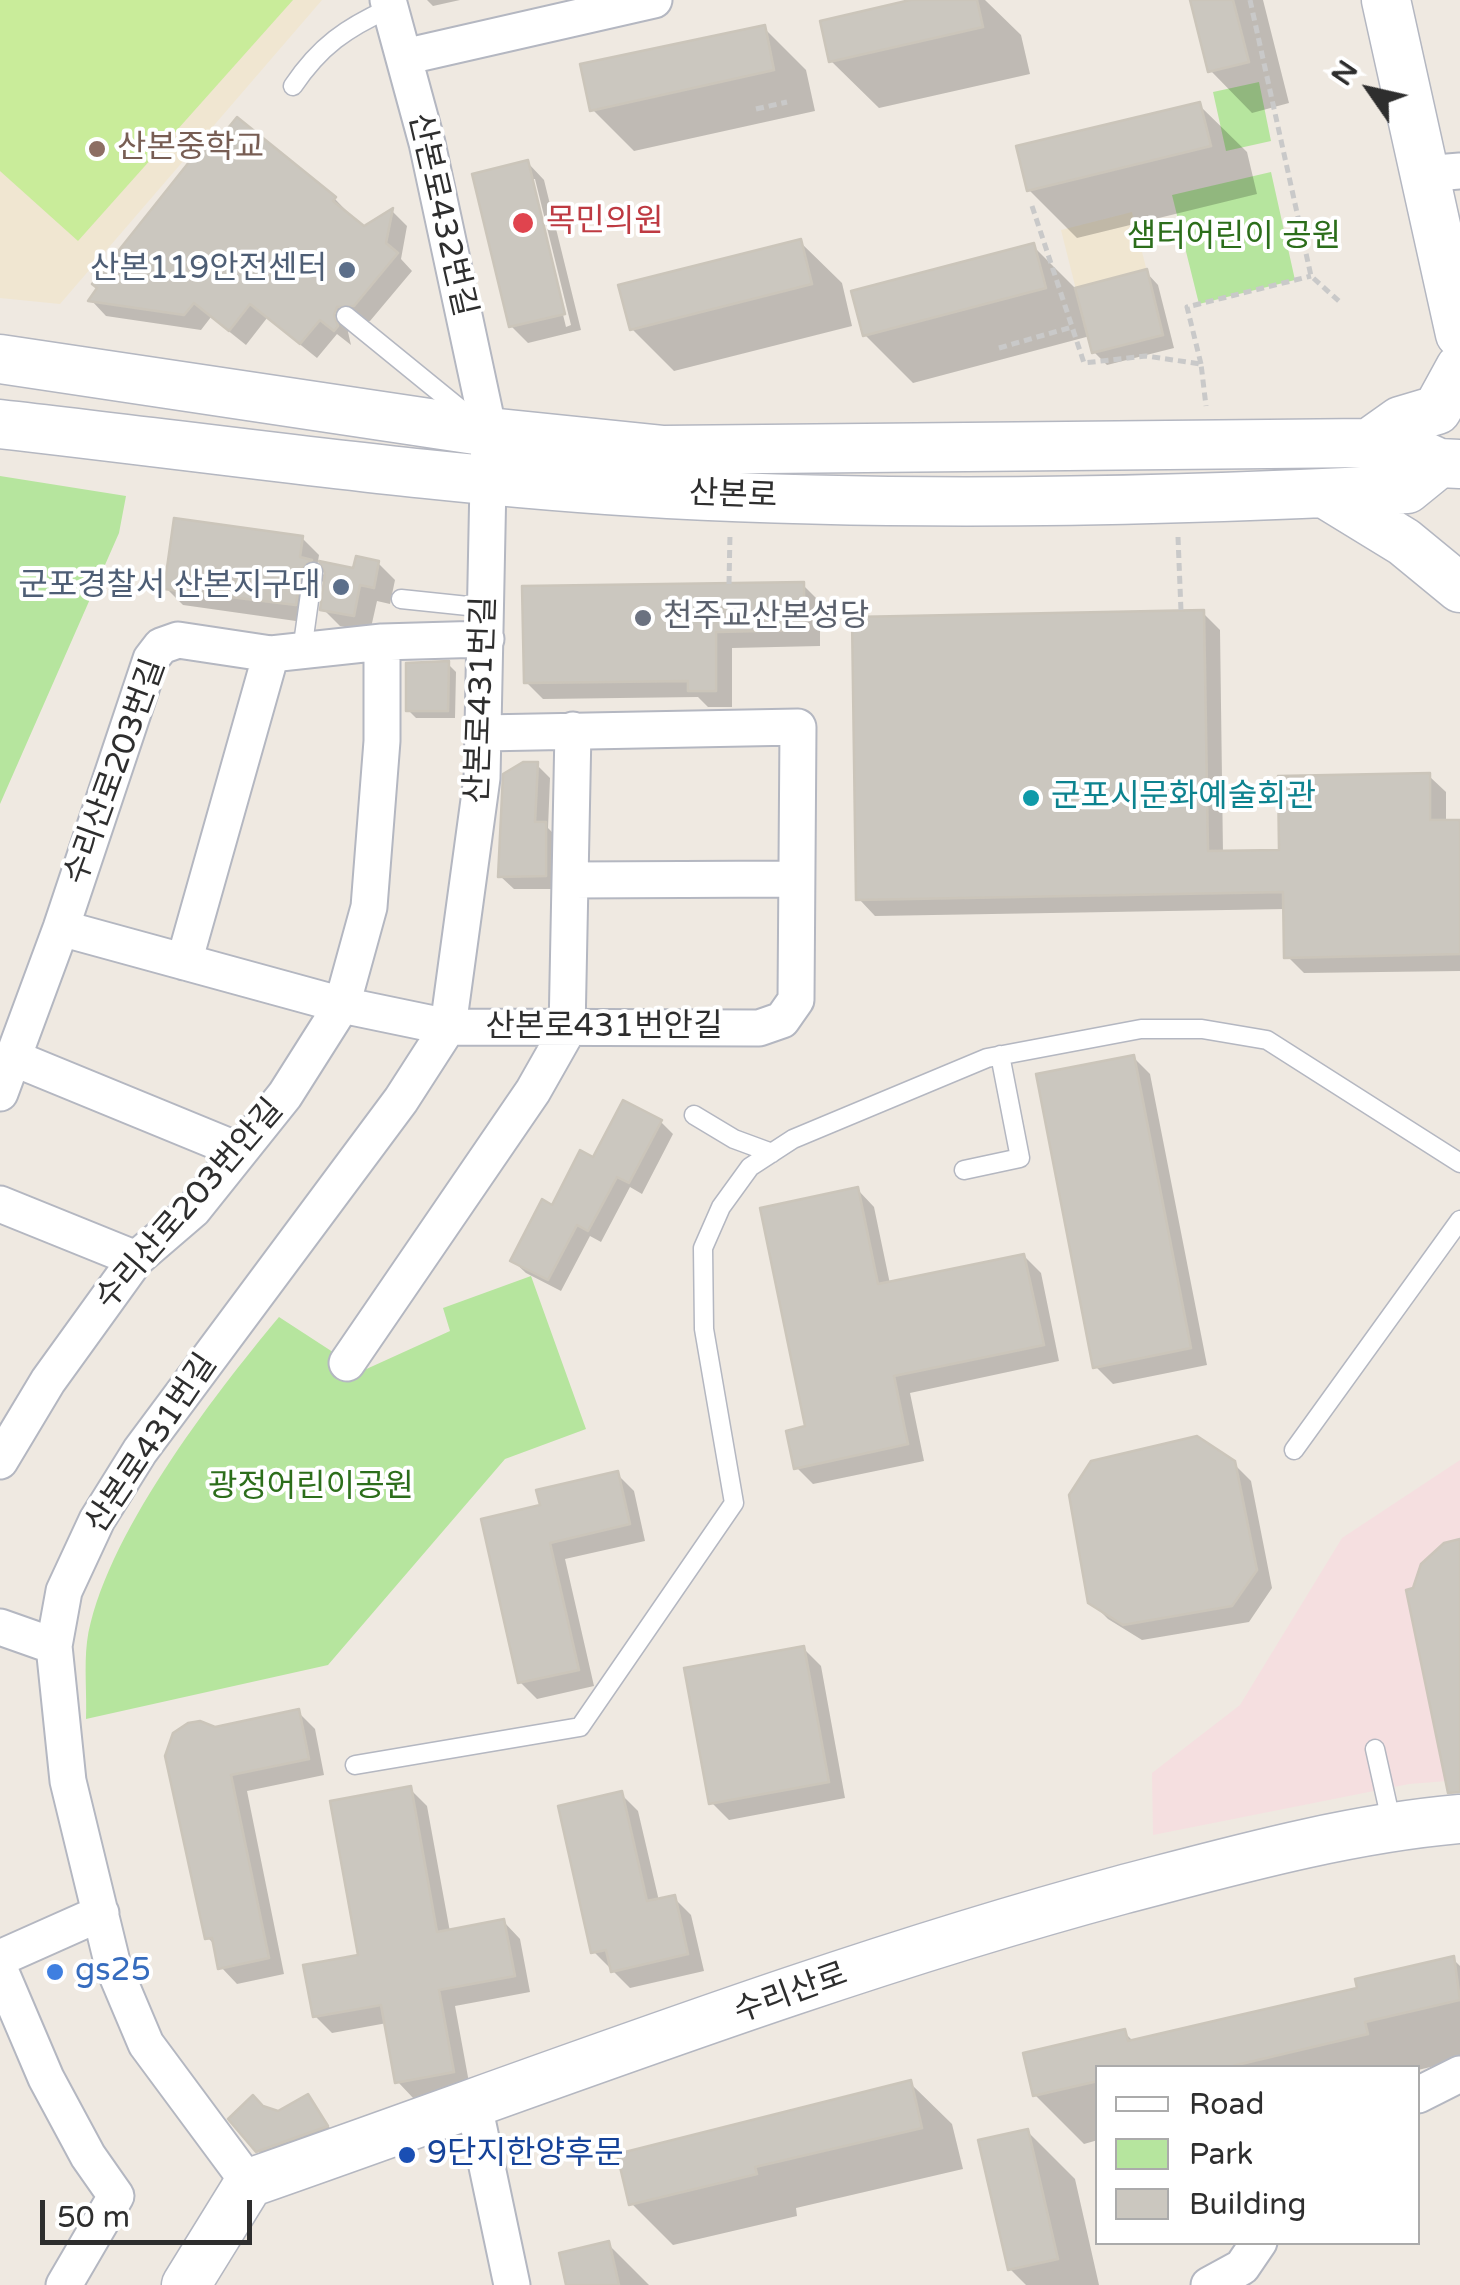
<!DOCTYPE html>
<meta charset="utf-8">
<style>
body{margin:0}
#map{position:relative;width:1460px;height:2285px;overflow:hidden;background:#efe9e1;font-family:"Varela Round",sans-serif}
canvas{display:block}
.legend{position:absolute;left:1095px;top:2065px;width:325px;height:180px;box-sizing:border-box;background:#fff;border:2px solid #ababab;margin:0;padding:12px 18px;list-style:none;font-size:30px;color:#2e2e2e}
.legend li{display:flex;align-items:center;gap:20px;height:50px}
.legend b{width:50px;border:2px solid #ababab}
.north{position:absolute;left:1320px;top:40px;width:100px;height:100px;-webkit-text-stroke:8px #fff;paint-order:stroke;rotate:304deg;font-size:28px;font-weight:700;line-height:40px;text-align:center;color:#2e2e2e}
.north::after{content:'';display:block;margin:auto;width:35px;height:45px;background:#2e2e2e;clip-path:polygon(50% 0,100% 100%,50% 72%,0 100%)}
.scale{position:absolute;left:40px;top:2200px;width:212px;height:45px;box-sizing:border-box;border:5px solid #2e2e2e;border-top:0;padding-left:12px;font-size:30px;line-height:35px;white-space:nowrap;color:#2e2e2e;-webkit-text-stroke:8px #fff;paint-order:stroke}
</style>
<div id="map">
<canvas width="1460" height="2285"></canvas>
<ul class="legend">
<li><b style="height:12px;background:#fff"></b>Road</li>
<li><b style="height:28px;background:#b6e59e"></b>Park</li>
<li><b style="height:28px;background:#cbc7bf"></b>Building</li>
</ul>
<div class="north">N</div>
<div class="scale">50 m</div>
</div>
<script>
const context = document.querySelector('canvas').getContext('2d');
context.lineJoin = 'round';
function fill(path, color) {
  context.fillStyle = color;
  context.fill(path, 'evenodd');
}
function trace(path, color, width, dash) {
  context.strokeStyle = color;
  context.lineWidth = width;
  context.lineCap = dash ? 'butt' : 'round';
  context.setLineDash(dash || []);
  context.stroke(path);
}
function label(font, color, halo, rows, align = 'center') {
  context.font = font + ' "Varela Round","Noto Sans KR",sans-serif';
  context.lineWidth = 8;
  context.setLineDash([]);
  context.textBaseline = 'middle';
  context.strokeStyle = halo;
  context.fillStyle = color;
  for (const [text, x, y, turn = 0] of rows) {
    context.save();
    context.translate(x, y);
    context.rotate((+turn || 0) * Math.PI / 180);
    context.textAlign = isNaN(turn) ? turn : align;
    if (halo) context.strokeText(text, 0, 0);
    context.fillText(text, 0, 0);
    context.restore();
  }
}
fill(new Path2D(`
 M0,0H322L60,304L0,298Z
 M1132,212L1163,335L1092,353L1061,230Z`), '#f0e6d1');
fill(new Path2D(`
 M1460,1460V1780L1409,1784L1153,1835L1152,1773L1240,1705L1342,1538Z`), '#f5dfe0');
fill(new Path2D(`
 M1259,82L1271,141L1226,151L1213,92Z
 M1271,172L1295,280L1199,304L1172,195Z
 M0,476L126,496L119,533L0,804Z
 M531,1276L586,1429L505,1459L328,1665L86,1719C87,1694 84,1666 87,1642C102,1540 213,1396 279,1317L362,1371L450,1331L443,1308Z`), '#b6e59e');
fill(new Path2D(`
 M0,0H293L78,241L0,171Z`), '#c9ec9a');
fill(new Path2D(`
 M427,0H460L433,6Z
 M921,0H985L1021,35L1030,74L879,108L831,61Z
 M1194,0H1263L1289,103L1252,113L1211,71Z
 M764,28L806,70L815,111L634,151L593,110Z
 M1199,105L1247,152L1257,194L1077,238L1029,190Z
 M528,163L544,180L581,330L528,343L511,326ZM530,179H535L571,325L566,327Z
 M335,199L364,229L392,211L407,226L401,259L412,271L370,321L353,322L348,332L351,345L337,334L317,358L267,318L246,345L211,317L201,330L106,316L91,300Z
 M800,242L842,283L852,326L674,371L632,329Z
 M1033,246L1077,290L1146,272L1158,285L1174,348L1107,365L1094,352L1090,336L913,383L865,335Z
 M302,538L319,555L317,568L327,578L317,586L310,623L183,605L166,588Z
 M378,563L395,580L390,604L377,601L370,632L340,626L323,609Z
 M803,585L820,602V646L732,648V707H708L698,697L543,699L526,682Z
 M1203,613L1220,630L1223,854L1281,852L1429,776L1446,792V822H1460V971L1304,973L1287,956L1286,909L875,916L859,899Z
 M448,664L456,672L455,718H416L408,710Z
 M537,765L550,778L548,828L558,838L559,889H514L500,876L506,775L513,768Z
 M1133,1057L1150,1074L1207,1365L1113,1384L1096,1367Z
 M661,1122L673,1134L642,1194L630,1187L601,1242L590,1236L561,1291L526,1273L513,1261L594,1160Z
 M858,1190L874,1207L890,1284L1024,1256L1041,1273L1059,1361L910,1393L924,1461L813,1484L796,1467Z
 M1233,1463L1251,1481L1272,1588L1249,1622L1142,1640L1108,1619L1090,1601Z
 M617,1474L634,1491L645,1541L565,1559L594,1686L537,1699L520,1682L543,1507Z
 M804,1649L821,1666L845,1798L729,1820L712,1803Z
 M298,1712L315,1729L324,1775L247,1791L284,1974L237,1984L221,1967L216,1946L208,1938L215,1730Z
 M410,1789L427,1806L450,1932L504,1922L520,1939L530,1992L455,2006L470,2088L414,2099L398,2082L387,2023L332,2033L315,2016L361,1957Z
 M621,1794L638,1811L659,1901L674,1898L691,1915L704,1971L630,1988L594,1952Z
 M1453,1959L1460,1966V2060L1418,2070L1098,2068V2140L1084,2144L1035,2095L1124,2032L1134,2042L1360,1990Z
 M910,2083L952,2124L963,2169L796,2208L797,2216L673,2245L631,2203Z
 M307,2097L338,2139L270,2163L257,2150L264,2109L278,2114Z
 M1027,2131L1075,2179L1099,2285H1026L1010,2269Z
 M608,2244L649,2285H569Z`), '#0003');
const building = new Path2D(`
 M910,0H977L983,27L829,62L820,21Z
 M1190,0H1233L1249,62L1208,72Z
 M765,25L774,70L590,111L580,64Z
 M1200,102L1211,146L1027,191L1016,146Z
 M237,117L336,197L333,201L364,226L393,208L386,243L398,253L354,306L337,307L334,315L338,326L334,331L320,320L300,344L250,304L229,331L194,303L184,315L88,301L97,288L92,284L209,137L216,143Z
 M528,160L565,314L509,327L472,174Z
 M801,239L812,284L630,330L618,285Z
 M1034,243L1046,288L863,336L851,291Z
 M1147,269L1163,335L1092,353L1075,288Z
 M174,518L303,536L300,557L312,560L301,569L296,605L164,589Z
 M356,556L379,561L374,588L360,585L354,616L320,610L325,573L319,561L353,568Z
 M804,582V630L716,632V691H688V681L524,683L522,586Z
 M1204,610L1208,851L1279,850L1278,776L1430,773V820H1460V954L1284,958L1283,892L856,900L852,617Z
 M449,661L448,711H406V663Z
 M523,762H538L535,822H546V876L498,877L503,774Z
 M1134,1055L1191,1348L1093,1368L1036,1074Z
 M623,1100L662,1120L629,1183L617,1177L588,1231L577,1225L548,1280L510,1261L542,1199L552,1205L580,1150L593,1157Z
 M858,1187L878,1284L1024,1254L1044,1345L894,1376L908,1444L794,1469L786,1431L805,1426L760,1208Z
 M1197,1436L1235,1461L1257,1570L1232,1606L1123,1625L1088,1603L1069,1495L1091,1461Z
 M618,1471L630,1524L550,1543L579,1670L518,1683L481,1519L540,1505L536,1490Z
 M1460,1539V1792L1448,1793L1406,1590L1413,1588L1421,1564L1444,1543Z
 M804,1646L829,1782L709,1804L684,1668Z
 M299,1709L309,1759L231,1775L269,1958L218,1969L212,1938L205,1939L165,1756L173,1733L188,1723L200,1721L215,1727Z
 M411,1786L437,1932L504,1919L515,1976L439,1990L454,2072L395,2083L381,2005L313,2017L303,1965L358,1955L330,1801Z
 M622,1791L647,1901L675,1895L688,1954L611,1972L606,1950L591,1953L558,1806Z
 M1454,1956L1460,2000L1365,2022L1368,2034L1224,2068H1098V2081L1033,2096L1023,2053L1125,2029L1128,2041L1231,2017L1357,1988L1355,1979Z
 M911,2080L922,2128L755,2167L757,2174L629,2205L617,2154Z
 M308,2094L328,2126L256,2152L228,2119L253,2095L263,2106L278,2111Z
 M1028,2129L1058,2259L1008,2270L978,2140Z
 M609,2241L619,2285H566L559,2253Z`);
fill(building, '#cbc7bf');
trace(building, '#cbc5ba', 2.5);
const lane = new Path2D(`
 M293,86C320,46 346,28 390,8
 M346,316L470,417
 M401,599L487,608
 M302,651L313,572
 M694,1115L734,1139L772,1153
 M964,1170L1020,1158L1000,1055
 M1294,1450L1460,1220
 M1375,1749L1392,1825
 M355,1765L580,1727L734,1503L704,1329L703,1248L721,1207L750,1167L793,1139L987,1058L1141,1029H1202L1267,1040L1460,1163`);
const street = new Path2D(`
 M404,57L654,0
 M1424,174L1460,171
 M571,880L795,879
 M61,928L342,1005L448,1027L759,1028L782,1020L796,1000L798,727L483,733
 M184,962L271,654
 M11,1057L240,1151
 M0,1093L61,928L151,659L161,646L178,640L271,654L382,642L486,639
 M0,1204L136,1259
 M347,1363L533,1091L567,1031L573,730
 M0,1461L48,1381L136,1259L193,1210L285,1095L342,1005L369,907L382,741V642
 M0,1627L54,1646
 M0,1958L101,1913
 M0,1970L46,2078L88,2156L116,2196L64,2285
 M1418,2095L1460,2074
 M474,2105L512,2285
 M249,2183L146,2044L113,1966L68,1781L54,1646L64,1591L97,1520L140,1451L401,1100L448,1027L482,778L489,432L427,143L388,0
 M1209,2285L1242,2267L1259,2242`);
const secondary = new Path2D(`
 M1386,0L1460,334
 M0,359L489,432L664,450L1369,443L1400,445L1439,463
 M0,424C222,449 445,482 668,494C914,507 1160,502 1407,489L1439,463L1460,464
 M1369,443L1400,421L1437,410L1460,368
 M1324,493L1404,542L1460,588
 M186,2285L249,2183C538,2082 825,1970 1121,1890C1232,1861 1345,1829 1460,1819`);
trace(lane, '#b4b7c1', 21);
trace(street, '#b4b7c1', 39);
trace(secondary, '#b4b7c1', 51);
trace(new Path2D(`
 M1250,0L1311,276L1341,303
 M756,109L787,102
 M1032,206L1084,363L1146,356L1201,364L1206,406
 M999,348L1072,327
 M1201,364L1187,307L1311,276
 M1178,537L1181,611
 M729,584L730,534`), '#c9c9c9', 5, [8, 5]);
trace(lane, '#fff', 18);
trace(street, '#fff', 35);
trace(secondary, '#fff', 48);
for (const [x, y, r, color] of [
 [97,149,10,"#8d6e63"],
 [523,223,12,"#e0444e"],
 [347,270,10,"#5c6f8a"],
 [341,587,10,"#5c6f8a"],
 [643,618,10,"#6b7280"],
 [1031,798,10,"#0f9aa8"],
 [55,1972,10,"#3f7fe0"],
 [407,2155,10,"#1a4fb4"]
]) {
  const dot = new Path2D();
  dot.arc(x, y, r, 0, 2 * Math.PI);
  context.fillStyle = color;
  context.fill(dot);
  trace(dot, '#fff', 4);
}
label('32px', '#785e54', '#fff', [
 ["산본중학교",117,149]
], 'left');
label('32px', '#2e2e2e', '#fff', [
 ["산본로432번길",441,215,77],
 ["산본로",733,496,2],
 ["산본로431번길",482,700,-88],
 ["수리산로203번길",116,772,-70],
 ["산본로431번안길",604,1028],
 ["수리산로203번안길",190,1205,-49],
 ["산본로431번길",152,1444,-56],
 ["수리산로",791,1994,-20]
]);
label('32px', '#be3a42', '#fff', [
 ["목민의원",546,223]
], 'left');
label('32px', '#2c6e1b', '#fff', [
 ["샘터어린이 공원",1234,238],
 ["광정어린이공원",311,1488]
]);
label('32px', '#4e5e75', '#fff', [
 ["산본119안전센터",327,270],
 ["군포경찰서 산본지구대",321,587]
], 'right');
label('32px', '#5b616d', '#fff', [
 ["천주교산본성당",663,618]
], 'left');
label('32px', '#0d838f', '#fff', [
 ["군포시문화예술회관",1051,798]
], 'left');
label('32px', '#366cbe', '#fff', [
 ["gs25",75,1972]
], 'left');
label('32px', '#164399', '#fff', [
 ["9단지한양후문",427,2155]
], 'left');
</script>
